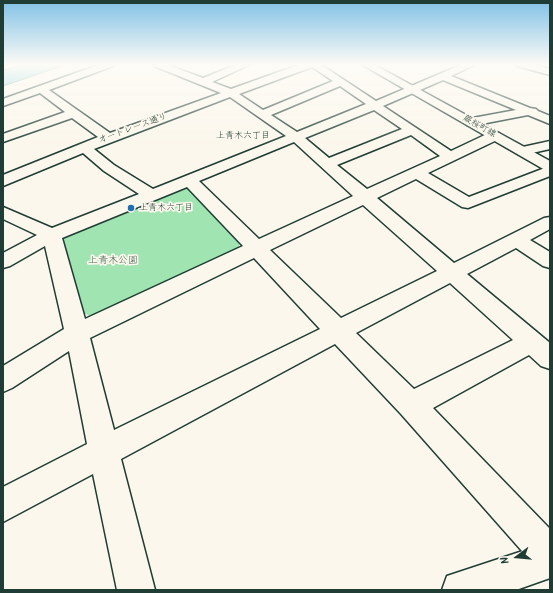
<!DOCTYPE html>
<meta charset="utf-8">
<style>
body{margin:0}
#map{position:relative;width:553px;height:593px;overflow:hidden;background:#fbf7ec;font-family:Kalam,sans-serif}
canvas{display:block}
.frame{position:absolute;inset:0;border:4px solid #1f3d34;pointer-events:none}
.north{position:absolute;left:497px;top:537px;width:40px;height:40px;-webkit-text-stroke:3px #fbf7ec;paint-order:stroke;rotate:254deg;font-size:11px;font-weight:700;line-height:16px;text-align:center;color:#1f3d34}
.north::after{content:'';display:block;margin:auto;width:14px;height:18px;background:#1f3d34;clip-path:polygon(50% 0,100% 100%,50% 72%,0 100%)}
</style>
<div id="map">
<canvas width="553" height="593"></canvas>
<div class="frame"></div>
<div class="north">N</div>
</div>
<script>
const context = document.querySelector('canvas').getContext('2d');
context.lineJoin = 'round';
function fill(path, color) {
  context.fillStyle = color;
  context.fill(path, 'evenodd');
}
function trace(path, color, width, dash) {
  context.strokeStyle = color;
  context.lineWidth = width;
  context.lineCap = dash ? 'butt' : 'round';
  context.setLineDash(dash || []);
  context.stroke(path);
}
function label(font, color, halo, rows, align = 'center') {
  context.font = font + ' Kalam,"Klee One",sans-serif';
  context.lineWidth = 3.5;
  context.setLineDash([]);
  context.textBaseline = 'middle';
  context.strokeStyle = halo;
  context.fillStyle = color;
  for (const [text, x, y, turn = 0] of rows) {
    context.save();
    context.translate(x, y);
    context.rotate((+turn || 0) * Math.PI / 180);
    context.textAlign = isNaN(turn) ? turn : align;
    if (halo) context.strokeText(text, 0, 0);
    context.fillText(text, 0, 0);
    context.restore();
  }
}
fill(new Path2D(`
 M185,188L191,190L240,242L238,249L92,317L81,312L62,241L65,237Z`), '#9fe4b1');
const water = new Path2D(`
 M25,64H68L3,86V71Z`);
fill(water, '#85d5e2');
trace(water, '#5c989c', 1);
const minor = new Path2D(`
 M101,64H115L113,66L49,90L110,133L221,93L154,66L152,64H165L203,78L238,64H251L212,82L231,89L301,64H320L376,101L463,64H476L451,76L530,108L536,109L538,111L550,116V124L528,115L471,126L467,125L465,122L467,119L516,110L443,80L383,106L451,151L489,133H499L501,136L499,139L428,173L469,197L550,166V176L468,208L462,207L416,179L377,198L454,263L544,218L550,217V229L530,240L550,252V268L543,266L516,248L467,274L550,343V369L541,366L529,355L433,408L550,529V573L537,568L401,414L335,344L121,459L155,590H117L93,474L3,522V487L87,444L69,351L12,388L3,392V366L64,329L45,246L10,266L3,268V253L37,235L3,219V207L52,228L139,194L104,171L83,153L3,186V175L98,137L72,118L3,142V134L65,112L40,93L3,106V99ZM312,67L333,81L263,110L239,94ZM340,86L366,104L297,132L271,115ZM230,97L286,136L153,189L114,165L94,149ZM374,110L402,129L329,158L305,138ZM411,135L440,156L367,189L337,165ZM294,142L353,196L259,239L199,181ZM187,187L243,246L85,319L62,238ZM363,205L437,271L341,318L270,250ZM254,258L320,329L114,430L90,338ZM450,283L513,340L414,389L356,333Z
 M515,64H531L550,69V75L517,66Z
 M550,141V149L523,155L518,154L516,151L518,148Z`);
const major = new Path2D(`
 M361,64H373L550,161V171L545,170Z
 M550,542V578L516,590H442L447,576Z`);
trace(minor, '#1f3d34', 3);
trace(major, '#1f3d34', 3);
fill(minor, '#fbf7ec');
fill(major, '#fbf7ec');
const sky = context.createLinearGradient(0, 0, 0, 147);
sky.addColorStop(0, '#80c1e6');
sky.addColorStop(0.44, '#fdfbf6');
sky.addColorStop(1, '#fdfbf600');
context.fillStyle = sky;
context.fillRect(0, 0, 553, 147);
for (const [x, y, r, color] of [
 [131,208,4,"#1f6fb2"]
]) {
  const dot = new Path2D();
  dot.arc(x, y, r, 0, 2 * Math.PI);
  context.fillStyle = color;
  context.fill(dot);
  trace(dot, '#fbf7ec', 1.5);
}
label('9px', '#1f3d34', '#fbf7ec', [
 ["蕨桜町線",479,127,29],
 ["オートレース通り",133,129,-20]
]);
label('9px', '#1f3d34', '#fbf7ec', [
 ["上青木六丁目",243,136]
]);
label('9px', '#1f3d34', '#fbf7ec', [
 ["上青木六丁目",139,208]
], 'left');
label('10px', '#395e4d', '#fbf7ec', [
 ["上青木公園",113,261]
]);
</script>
